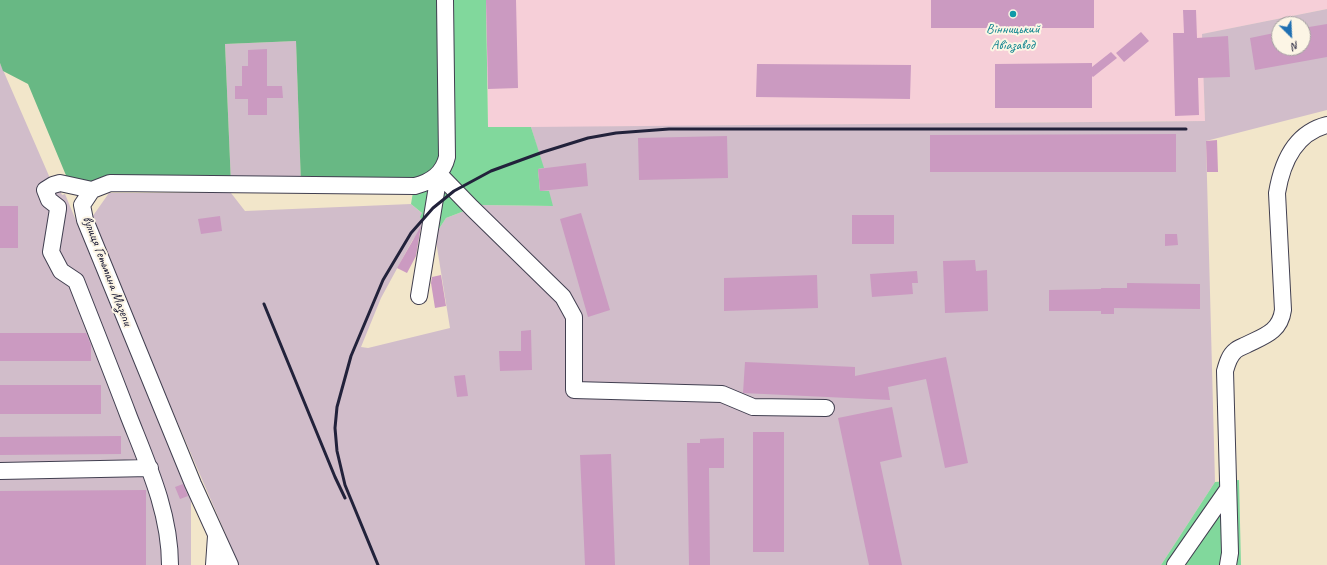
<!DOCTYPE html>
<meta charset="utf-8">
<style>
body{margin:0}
#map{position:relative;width:1327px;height:565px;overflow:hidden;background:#f2e6ca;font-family:Caveat,sans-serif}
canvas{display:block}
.north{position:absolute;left:1271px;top:16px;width:40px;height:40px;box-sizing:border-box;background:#fcf5e5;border:1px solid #a5a1a1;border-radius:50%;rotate:156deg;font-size:11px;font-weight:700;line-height:16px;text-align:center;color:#22223b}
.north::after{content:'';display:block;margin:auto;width:14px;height:18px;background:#1f6fb2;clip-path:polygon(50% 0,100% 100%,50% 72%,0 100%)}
</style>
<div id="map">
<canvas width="1327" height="565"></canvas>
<div class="north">N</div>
</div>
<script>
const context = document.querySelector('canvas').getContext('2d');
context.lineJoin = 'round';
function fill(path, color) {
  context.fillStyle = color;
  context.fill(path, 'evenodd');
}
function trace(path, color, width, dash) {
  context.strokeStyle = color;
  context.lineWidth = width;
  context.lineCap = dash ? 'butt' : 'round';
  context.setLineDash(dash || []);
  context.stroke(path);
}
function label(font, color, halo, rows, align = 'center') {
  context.font = font + ' Caveat,sans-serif';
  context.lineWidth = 4;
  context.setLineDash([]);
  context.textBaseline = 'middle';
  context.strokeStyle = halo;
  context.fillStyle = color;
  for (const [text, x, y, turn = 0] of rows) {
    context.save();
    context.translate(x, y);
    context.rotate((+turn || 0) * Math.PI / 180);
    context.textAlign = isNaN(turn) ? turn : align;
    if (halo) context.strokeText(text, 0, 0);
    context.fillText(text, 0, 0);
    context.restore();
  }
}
fill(new Path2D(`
 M486,0H1327V9L1203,34L1205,121L488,128Z`), '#f6cfd8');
fill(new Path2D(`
 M1327,9V110L1206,141L1215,482L1161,565H239L90,220L109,193H231L245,211L411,204L423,214L425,223L412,241L381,298L361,347L368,348L450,328L435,235L446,218L480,205L553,206L540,191L538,169L543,168L531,127L1205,121L1202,34ZM1279,24H1303V48H1279Z
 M296,41L301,185L231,184L225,44Z
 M0,63L56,192L60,190L62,195L65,194L191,499V565H0Z`), '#d1bdca');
fill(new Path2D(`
 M445,0H486L488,127H531L544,168L538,169L540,191H549L553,206L480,205L446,218L435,235L420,217L422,213L411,204Z
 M1239,480L1241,565H1161L1215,482Z`), '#81d89c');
fill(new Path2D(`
 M0,0H445L448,149L434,178L301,185L296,41L225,44L231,184L70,185L28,84L3,71L0,63Z`), '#68b884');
fill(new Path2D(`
 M486,0H516L518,88L488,89Z
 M931,0H1094V28H931Z
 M1183,10H1196L1197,38L1228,36L1230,77L1198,78L1199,115L1175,116L1173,33H1184Z
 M1327,24V57L1255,70L1250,38L1279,32V48H1303V28Z
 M1141,32L1149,41L1124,62L1116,53Z
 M267,49V86H282L283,98H267V115H248V99H235V86H242V66H248V50Z
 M1111,52L1117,58L1093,77L1092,76V108H995V64L1092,63V67Z
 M757,64L911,65L910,99L756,97Z
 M1176,134V172H930V135Z
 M727,136L728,178L639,180L638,138Z
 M1217,140L1218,172H1207L1206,141Z
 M586,163L588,186L540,191L538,169Z
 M0,206H18V248H0Z
 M581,213L610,310L588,317L560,219Z
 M852,215H894V244H852Z
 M220,216L222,231L201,234L198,219Z
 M421,226L416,256L407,273L397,268Z
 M1165,234H1177L1178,245L1165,246Z
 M975,260L976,271L987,270L988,311L945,313L943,261Z
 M917,271L918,283H912L913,294L872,297L870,274Z
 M441,275L446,306L435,308L431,283L432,277Z
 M817,275L818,308L724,311V278Z
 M1127,283L1200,284V309L1114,308V314H1101V311H1049V290L1101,289V288H1127Z
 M531,330L532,370L500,371L499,351H521V331Z
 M0,333H86L91,345V361H0Z
 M946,357L968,463L945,468L926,379L888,387L890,400L743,393L745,362L855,367V376Z
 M465,375L468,396L457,397L454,376Z
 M0,385H101V414H0Z
 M892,407L902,457L880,462L902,565H869L838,418Z
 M753,432H784V552H753Z
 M121,436V454L0,455V437Z
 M724,438V468H709L710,565H689L687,443H700V439Z
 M611,454L615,565H585L580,455Z
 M183,484L188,496L180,499L175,487Z
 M146,490V565H0V491Z`), '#cb9ac1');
const minor = new Path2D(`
 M439,174L472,208L563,297L574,317V390L722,394L753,407L826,408
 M92,190L60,183L53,185L45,190L49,200L58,207V209L51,252L61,271L76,281C94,327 112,372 129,417C148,465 170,513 170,565
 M419,296L439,174
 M0,471L150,468
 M214,565L216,536
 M230,565L193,484L85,220L82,205L92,190L110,183L415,186C431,182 443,174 447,157L445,0
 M1175,565L1228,489
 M1228,565L1230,553L1225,371C1227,364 1229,356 1235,351C1238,348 1242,347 1246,345C1264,336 1280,332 1283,310L1277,193C1282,163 1295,133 1327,125`);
trace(minor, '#413f50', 18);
trace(minor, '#fff', 16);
trace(new Path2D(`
 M264,304L335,477L345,498
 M378,565L345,485L337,451L335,428L337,407L351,356L383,280L411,233L433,208L454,191L491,171L543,152L588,138L616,133L669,129H1186`), '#22223b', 3);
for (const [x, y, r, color] of [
 [1013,14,4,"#0f9aa8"]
]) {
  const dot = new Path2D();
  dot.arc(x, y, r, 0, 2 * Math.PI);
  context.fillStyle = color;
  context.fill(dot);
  trace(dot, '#fcf5e5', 1.5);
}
label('14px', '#0d838f', '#fcf5e5', [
 ["Вінницький",1013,29],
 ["Авіазавод",1013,45]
]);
label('14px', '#22223b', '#fcf5e5', [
 ["вулиця Гетьмана Мазепи",107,271,69]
]);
</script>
